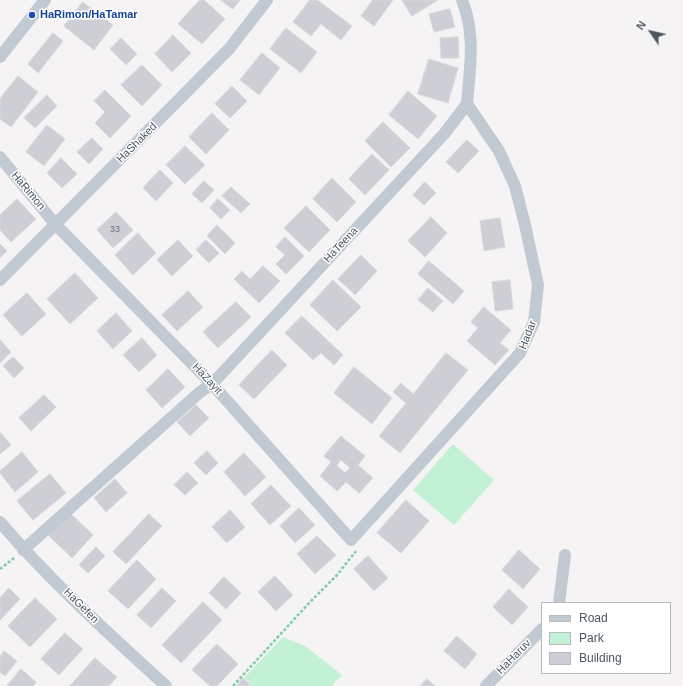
<!DOCTYPE html>
<style>
body{margin:0}
#map{position:relative;width:683px;height:686px;overflow:hidden;background:#f5f3f3;font-family:Helvetica,sans-serif}
canvas{display:block}
.legend{position:absolute;left:541px;top:602px;width:130px;height:72px;box-sizing:border-box;background:#fff;border:1px solid #b7bbc0;margin:0;padding:5px 7px;list-style:none;font-size:12px;color:#4a5661}
.legend li{display:flex;align-items:center;gap:8px;height:20px}
.legend b{width:20px;border:1px solid #b7bbc0}
.north{position:absolute;left:631px;top:12px;width:40px;height:40px;-webkit-text-stroke:3px #fff;paint-order:stroke;rotate:304deg;font-size:11px;font-weight:700;line-height:16px;text-align:center;color:#4a5661}
.north::after{content:'';display:block;margin:auto;width:14px;height:18px;background:#4a5661;clip-path:polygon(50% 0,100% 100%,50% 72%,0 100%)}
</style>
<div id="map">
<canvas width="683" height="686"></canvas>
<ul class="legend">
<li><b style="height:5px;background:#c1cad2"></b>Road</li>
<li><b style="height:11px;background:#c3f1d5"></b>Park</li>
<li><b style="height:11px;background:#cdcfd5"></b>Building</li>
</ul>
<div class="north">N</div>
</div>
<script>
const context = document.querySelector('canvas').getContext('2d');
context.lineJoin = 'round';
function fill(path, color) {
  context.fillStyle = color;
  context.fill(path, 'evenodd');
}
function trace(path, color, width, dash) {
  context.strokeStyle = color;
  context.lineWidth = width;
  context.lineCap = dash ? 'butt' : 'round';
  context.setLineDash(dash || []);
  context.stroke(path);
}
function label(font, color, halo, rows, align = 'center') {
  context.font = font + ' Helvetica,sans-serif';
  context.lineWidth = 3;
  context.setLineDash([]);
  context.textBaseline = 'middle';
  context.strokeStyle = halo;
  context.fillStyle = color;
  for (const [text, x, y, turn = 0] of rows) {
    context.save();
    context.translate(x, y);
    context.rotate((+turn || 0) * Math.PI / 180);
    context.textAlign = isNaN(turn) ? turn : align;
    if (halo) context.strokeText(text, 0, 0);
    context.fillText(text, 0, 0);
    context.restore();
  }
}
fill(new Path2D(`
 M453,444L494,480L454,525L413,490Z
 M283,637L305,646L342,675L332,686H252L244,678Z`), '#c3f1d5');
const building = new Path2D(`
 M200,0H204L225,19L202,44L178,24Z
 M221,0H240L233,9Z
 M310,0H317L352,26L341,40L321,24L311,36L293,22Z
 M373,0H393L374,26L361,16Z
 M402,0H438L412,16Z
 M83,2L113,25L94,50L64,26Z
 M450,9L455,27L434,32L429,14Z
 M286,28L317,52L301,73L270,49Z
 M53,33L63,41L38,73L28,64Z
 M173,35L191,53L172,72L155,54Z
 M458,37L459,58H441L440,38Z
 M121,38L137,54L126,65L110,49Z
 M262,53L280,68L259,95L240,80Z
 M429,59L458,68L448,103L418,94Z
 M142,65L162,85L142,106L121,85Z
 M18,76L38,92L11,127L0,119V99Z
 M232,86L247,101L230,118L215,104Z
 M105,90L131,116L110,138L95,123L105,112L94,101Z
 M408,91L437,116L418,139L389,115Z
 M47,95L57,106L35,128L24,118Z
 M212,113L229,130L206,154L189,137Z
 M383,122L410,148L391,167L365,141Z
 M47,125L65,139L44,166L26,152Z
 M92,138L103,149L89,164L77,152Z
 M467,140L479,151L458,173L446,162Z
 M185,146L205,165L185,184L166,165Z
 M372,154L389,170L365,195L349,179Z
 M61,158L77,174L62,188L47,173Z
 M160,170L173,183L156,201L143,188Z
 M332,178L356,202L337,222L313,199Z
 M204,181L214,190L202,203L192,194Z
 M425,182L436,193L424,205L413,195Z
 M231,187L250,204L241,213L222,196Z
 M17,199L36,219L11,242L0,230V215Z
 M218,199L230,210L221,219L210,208Z
 M306,206L330,230L309,252L284,228Z
 M116,212L133,230L113,248L97,230Z
 M431,217L447,233L425,257L408,241Z
 M500,218L505,247L484,251L480,221Z
 M217,225L235,243L225,254L207,236Z
 M138,233L156,253L133,275L115,255Z
 M285,237L304,256L286,274L276,264L285,255L276,247Z
 M178,240L193,256L172,276L157,260Z
 M206,240L219,253L209,263L196,250Z
 M0,244L7,251L0,258Z
 M361,255L377,271L355,295L338,279Z
 M429,261L464,291L453,304L418,274Z
 M263,266L280,281L259,303L234,279L242,271L250,279Z
 M75,273L98,298L70,324L47,299Z
 M333,280L361,307L337,331L310,305Z
 M510,280L513,309L495,311L492,282Z
 M428,288L443,301L433,312L418,300Z
 M188,291L203,307L177,331L162,315Z
 M27,293L46,314L22,336L3,315Z
 M236,302L251,317L218,348L203,332Z
 M484,307L511,330L500,343L509,350L495,365L467,341L478,328L471,322Z
 M116,313L132,331L113,349L97,331Z
 M302,316L343,355L334,365L321,353L313,360L285,333Z
 M142,338L157,355L139,372L123,355Z
 M0,340L11,352L0,363Z
 M272,350L287,365L254,399L239,385Z
 M446,353L468,370L400,453L379,436L406,403L393,392L401,383L413,394Z
 M13,357L24,368L14,378L3,366Z
 M354,367L392,398L372,424L334,393Z
 M168,369L185,387L162,408L146,390Z
 M44,395L56,407L31,431L19,418Z
 M196,405L209,418L190,436L177,422Z
 M0,432L11,445L0,454Z
 M341,436L365,456L358,465L373,478L359,493L346,482L337,491L320,476L331,462L324,456ZM341,460L350,468L345,473L337,466Z
 M207,451L218,463L206,475L194,463Z
 M22,452L38,472L15,492L0,473V471Z
 M244,453L266,477L245,496L224,472Z
 M187,472L198,483L185,495L174,485Z
 M50,474L66,493L33,520L17,501Z
 M115,479L127,493L106,512L94,498Z
 M271,485L291,506L270,525L251,504Z
 M406,500L429,521L401,553L377,533Z
 M299,508L315,525L295,543L280,526Z
 M230,510L245,527L227,543L212,527Z
 M69,512L93,535L72,558L48,535Z
 M149,514L162,526L126,564L113,552Z
 M317,536L336,555L315,574L297,554Z
 M96,547L105,556L88,573L79,565Z
 M519,550L540,569L523,589L502,570Z
 M368,556L388,578L374,591L354,569Z
 M137,560L156,579L128,609L108,591Z
 M275,576L293,595L276,611L258,592Z
 M224,577L241,593L226,609L209,593Z
 M9,588L20,599L0,620V598Z
 M162,588L176,601L151,628L137,615Z
 M509,589L528,607L512,625L493,607Z
 M35,598L57,619L30,647L8,626Z
 M203,602L222,620L181,663L162,645Z
 M65,633L83,649L59,675L41,659Z
 M457,636L477,654L465,669L444,651Z
 M217,644L238,664L217,686H210L192,670Z
 M4,651L17,661L5,676L0,672V657Z
 M95,658L117,677L109,686H70Z
 M21,669L36,682L33,686H7Z
 M243,678L251,686H237Z
 M427,679L435,686H420Z`);
fill(building, '#cdcfd5');
trace(building, '#d7d9de', 1);
trace(new Path2D(`
 M0,569L14,558
 M233,686L309,603L337,575L356,551`), '#7ad0a6', 2.5, [3, 2]);
trace(new Path2D(`
 M462,0C476,35 470,67 467,104
 M0,57L45,0
 M0,157L56,225L212,384L351,540L520,353L534,322L538,285L525,225L515,186L499,151L467,104
 M0,280L229,49L267,0
 M0,522C50,581 109,634 166,686
 M23,550L200,392L212,384L444,134L467,104
 M559,603L565,555
 M486,686L542,629`), '#c1cad2', 12);
for (const [x, y, r, color] of [
 [32,15,4,"#1a4fb4"]
]) {
  const dot = new Path2D();
  dot.arc(x, y, r, 0, 2 * Math.PI);
  context.fillStyle = color;
  context.fill(dot);
  trace(dot, '#fff', 1.5);
}
label('9px', '#6b747e', null, [
 ["33",115,230]
]);
label('bold 11px', '#164399', '#fff', [
 ["HaRimon/HaTamar",40,15]
], 'left');
label('11px', '#4a5661', '#fff', [
 ["HaShaked",137,143,-45],
 ["HaRimon",28,191,50],
 ["HaTeena",341,245,-47],
 ["Hadar",528,335,-69],
 ["HaZayit",207,379,47],
 ["HaGefen",81,606,45],
 ["HaHaruv",514,657,-46]
]);
</script>
